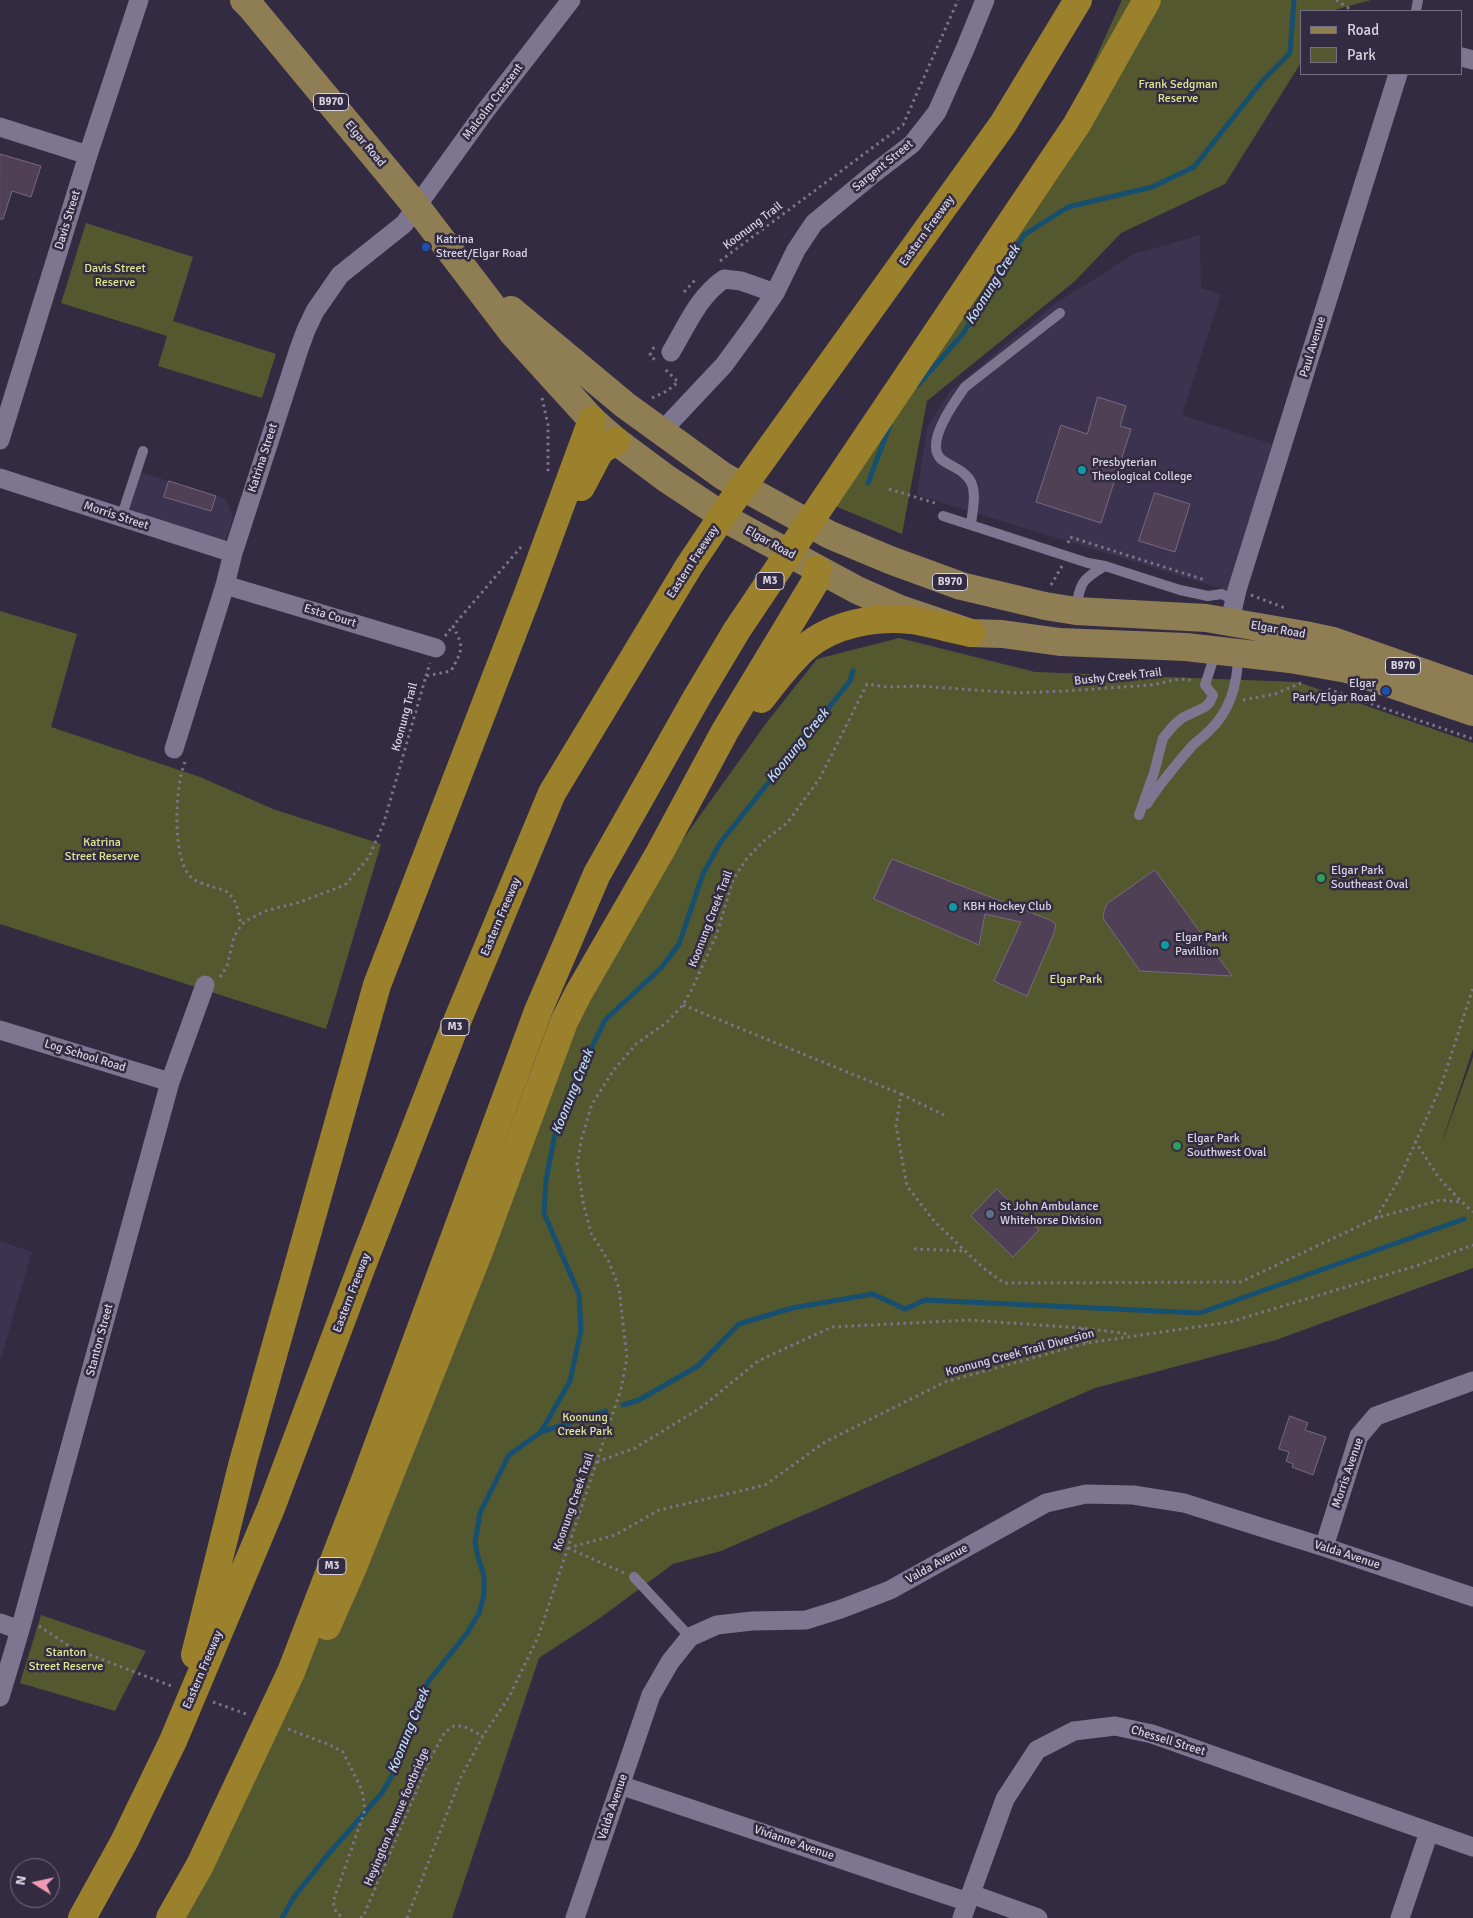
<!DOCTYPE html>
<style>
body{margin:0}
#map{position:relative;width:1473px;height:1918px;overflow:hidden;background:#322b42;font-family:Signika,sans-serif}
canvas{display:block}
.legend{position:absolute;left:1300px;top:10px;width:162px;height:65px;box-sizing:border-box;background:#322b42;border:1px solid #746f82;margin:0;padding:6px 9px;list-style:none;font-size:15px;color:#d8d4e2}
.legend li{display:flex;align-items:center;gap:10px;height:25px}
.legend b{width:25px;border:1px solid #746f82}
.north{position:absolute;left:10px;top:1858px;width:50px;height:50px;box-sizing:border-box;background:#322b42;border:1px solid #746f82;border-radius:50%;rotate:280deg;font-size:14px;font-weight:700;line-height:20px;text-align:center;color:#d8d4e2}
.north::after{content:'';display:block;margin:auto;width:18px;height:22px;background:#f19ab4;clip-path:polygon(50% 0,100% 100%,50% 72%,0 100%)}
</style>
<div id="map">
<canvas width="1473" height="1918"></canvas>
<ul class="legend">
<li><b style="height:6px;background:#8f7d54"></b>Road</li>
<li><b style="height:14px;background:#54582f"></b>Park</li>
</ul>
<div class="north">N</div>
</div>
<script>
const context = document.querySelector('canvas').getContext('2d');
context.lineJoin = 'round';
function fill(path, color) {
  context.fillStyle = color;
  context.fill(path, 'evenodd');
}
function trace(path, color, width, dash) {
  context.strokeStyle = color;
  context.lineWidth = width;
  context.lineCap = dash ? 'butt' : 'round';
  context.setLineDash(dash || []);
  context.stroke(path);
}
function label(font, color, halo, rows, align = 'center') {
  context.font = font + ' Signika,sans-serif';
  context.lineWidth = 5;
  context.setLineDash([]);
  context.textBaseline = 'middle';
  context.strokeStyle = halo;
  context.fillStyle = color;
  for (const [text, x, y, turn = 0] of rows) {
    context.save();
    context.translate(x, y);
    context.rotate((+turn || 0) * Math.PI / 180);
    context.textAlign = isNaN(turn) ? turn : align;
    if (halo) context.strokeText(text, 0, 0);
    context.fillText(text, 0, 0);
    context.restore();
  }
}
fill(new Path2D(`
 M1200,235L1201,288L1221,294L1182,415L1272,444L1229,591L917,495L927,427L949,392L1056,303L1134,254Z
 M140,472L226,499L233,517L225,544L128,513Z
 M0,1241L32,1252L0,1361Z`), '#3c3350');
fill(new Path2D(`
 M1122,0H1371L1331,11H1302V61L1225,184L1121,233L1075,281L927,401L902,534L823,501L1068,119Z
 M86,223L193,257L173,321L276,354L262,398L158,366L167,336L61,303Z
 M0,611L77,634L51,727L200,777L273,809L381,844L326,1029L0,924Z
 M899,638L1035,672L1298,682L1473,743V1049L1440,1148L1473,1057V1268L1276,1340L1095,1388L721,1551L673,1564L600,1618L539,1658L452,1918H185L392,1452L524,1114L638,902L767,722L817,659Z
 M41,1615L146,1651L115,1711L20,1683Z`), '#54582f');
trace(new Path2D(`
 M918,385L962,335L1024,235L1068,207L1152,187L1194,167L1263,80L1290,53L1294,0
 M868,483L890,425
 M623,1405L639,1400L698,1366L739,1324L792,1308L873,1294L905,1309L925,1300L1200,1313L1464,1219
 M541,1432L606,1411
 M282,1918L294,1897L325,1858L382,1793L394,1772L420,1698L428,1682L467,1633L479,1613L484,1595V1576L478,1557L475,1542L480,1513L509,1455L541,1432L570,1381L581,1330L579,1294L544,1213L546,1180L556,1129L574,1084L605,1020L661,968L679,944L703,874L720,843L850,681L853,671`), '#164f6f', 5);
const building = new Path2D(`
 M0,154L41,166L31,197L12,191L3,219H0Z
 M1098,397L1126,406L1120,426L1131,429L1101,523L1036,502L1061,425L1087,434Z
 M169,481L216,496L211,511L164,497Z
 M1155,493L1190,504L1175,552L1139,541Z
 M892,859L1050,920L1056,924L1053,936L1027,996L994,981L1021,922L985,914L979,945L874,899Z
 M1155,870L1232,976L1140,971L1103,918L1104,911L1107,904Z
 M997,1189L1039,1230L1013,1257L971,1216Z
 M1290,1416L1308,1423L1305,1430L1326,1437L1313,1475L1292,1467L1293,1464L1286,1461L1289,1452L1279,1449Z`);
fill(building, '#4f4056');
trace(building, '#786980', 1);
trace(new Path2D(`
 M1336,0L1353,11
 M720,261L903,125L958,0
 M684,292L697,278
 M654,347L650,355L655,360
 M542,398L548,425V474
 M652,398L667,391L678,382L664,368
 M889,489L938,504
 M1068,543L1070,537L1205,580
 M1051,585L1062,566
 M1251,595L1285,608
 M445,636L453,626
 M426,676L430,663
 M1328,689L1473,739
 M1243,700L1275,694L1301,683
 M185,762C175,786 171,860 192,878C197,882 204,884 210,886C215,888 224,889 228,893C237,899 239,915 241,925
 M220,977L227,966L234,937L241,925L247,920L268,910L297,903L345,885L369,857L384,822L426,676L451,671C462,650 465,649 453,626L521,547
 M683,1005L901,1094L896,1126L907,1186L934,1221L982,1267L1004,1283L1241,1282L1376,1218L1440,1200L1462,1202L1473,1212
 M901,1094L948,1117
 M1415,1141L1439,1178L1461,1201
 M1376,1218L1398,1181L1441,1086L1473,988
 M914,1249L965,1251
 M1082,1328L1087,1343
 M597,1462L635,1448L702,1407L758,1361L832,1327L969,1320L1082,1328L1129,1334
 M568,1548L615,1535L659,1510L765,1485L825,1442L945,1382L1087,1343L1230,1322L1416,1266L1473,1245
 M568,1548L624,1573
 M39,1626L72,1648L174,1687
 M213,1702L249,1715
 M288,1729L330,1745L343,1752L362,1790L365,1810L333,1902L336,1912L343,1918
 M360,1918L363,1917L430,1759L445,1732L454,1726H463L483,1736
 M407,1918L461,1777L483,1736L509,1697L538,1637L621,1389L627,1358L619,1288L609,1262L591,1233L583,1202L577,1164L582,1137L592,1104L613,1071L636,1044L666,1023L683,1005L692,989L716,936L733,880L747,858L765,840L788,822L820,778L867,684L887,687L920,686L1016,693L1065,691L1151,685C1166,683 1178,676 1193,681`), '#7a7588', 3, [2.5, 4]);
trace(new Path2D(`
 M1416,11L1418,0
 M943,516L1088,563L1105,566
 M121,518L143,451
 M971,525C972,512 977,495 971,482C965,470 951,467 941,459C924,443 955,401 965,387L1060,313
 M1076,610C1080,583 1081,580 1105,566L1180,590L1208,596L1222,594L1234,601
 M1147,804C1160,783 1176,765 1192,746C1197,741 1204,736 1209,731C1230,711 1238,683 1238,654
 M1139,815L1154,773L1163,738L1174,725L1182,718L1205,707L1210,702L1213,695L1205,685L1216,651
 M634,1577L690,1637`), '#7e7691', 10);
trace(new Path2D(`
 M1462,57L1473,60
 M0,127L88,155
 M671,352C687,325 698,297 724,279L741,281L775,293
 M661,432L724,365L754,324L775,293L796,250L814,223L873,174L912,144L937,112L965,49L985,0
 M0,440L88,155L139,0
 M0,478L233,553
 M225,585L436,648
 M1230,621L1237,590L1398,74
 M174,749L225,585L233,553L299,349L306,330L315,311L340,275L404,224L486,110L571,0
 M0,1030L170,1082
 M1324,1547L1359,1436L1376,1416L1473,1381
 M0,1623L20,1630
 M0,1697L20,1630L170,1082L205,985
 M620,1785L968,1902
 M971,1894L1038,1918
 M575,1918L651,1695L670,1662L690,1637L717,1625L752,1621L806,1620L841,1609L890,1590L1046,1503L1086,1494L1133,1495L1184,1503L1324,1547L1473,1597
 M962,1918L1005,1799L1037,1750L1074,1731L1115,1726L1152,1734L1473,1847
 M1400,1918L1429,1832`), '#7e7691', 19);
trace(new Path2D(`
 M244,0L251,7L416,206L512,332L592,420L616,441L667,479L735,524L857,590L900,609L971,633L1002,634L1060,642L1186,647L1290,659L1347,669L1473,712
 M511,310L625,405L723,476L830,535L890,560L961,586L1045,606L1076,611L1206,618L1305,635L1333,641L1473,690`), '#8f7d54', 28);
trace(new Path2D(`
 M581,487L600,451L616,441
 M761,699C775,681 789,662 806,647C833,624 876,616 911,620C931,623 951,629 971,633
 M327,1626L353,1567L478,1254L564,1022L578,994L660,852L725,731L815,582L817,569
 M195,1655L243,1462L377,985L529,591L592,420
 M82,1918L124,1842L173,1741L271,1508L363,1263L453,1031L552,793L689,566L731,503L1003,124L1078,0
 M170,1918L200,1865L291,1672L365,1480L538,1011L597,874L697,697L737,630L1077,124L1147,0`), '#9b812c', 28);
for (const [x, y, r, color] of [
 [426,247,5,"#1a4fb4"],
 [1082,470,5,"#0f9aa8"],
 [1386,691,5,"#1a4fb4"],
 [1321,878,5,"#2e9e5b"],
 [953,907,5,"#0f9aa8"],
 [1165,945,5,"#0f9aa8"],
 [1177,1146,5,"#2e9e5b"],
 [990,1214,5,"#5c6f8a"]
]) {
  const dot = new Path2D();
  dot.arc(x, y, r, 0, 2 * Math.PI);
  context.fillStyle = color;
  context.fill(dot);
  trace(dot, '#322b42', 2);
}
for (const [x, y, w] of [
 [331,102,35],
 [770,581,28],
 [950,582,35],
 [1403,666,35],
 [455,1027,28],
 [332,1566,28]
]) {
  const box = new Path2D();
  box.roundRect(x - w / 2, y - 8.5, w, 17, 4);
  context.fillStyle = '#322b42';
  context.fill(box);
  trace(box, '#d8d4e2', 1);
}
label('bold 11px', '#d8d4e2', null, [
 ["B970",331,102],
 ["M3",770,581],
 ["B970",950,582],
 ["B970",1403,666],
 ["M3",455,1027],
 ["M3",332,1566]
]);
label('12px', '#dfe791', '#322b42', [
 ["Frank Sedgman",1178,85],
 ["Reserve",1178,99],
 ["Davis Street",115,269],
 ["Reserve",115,283],
 ["Katrina",102,843],
 ["Street Reserve",102,857],
 ["Elgar Park",1076,980],
 ["Koonung",585,1418],
 ["Creek Park",585,1432],
 ["Stanton",66,1653],
 ["Street Reserve",66,1667]
]);
label('12px', '#d8d4e2', '#322b42', [
 ["Malcolm Crescent",493,102,-53],
 ["Elgar Road",365,144,50],
 ["Sargent Street",883,166,-39],
 ["Davis Street",68,220,-73],
 ["Koonung Trail",753,226,-37],
 ["Eastern Freeway",927,231,-54],
 ["Paul Avenue",1313,347,-73],
 ["Katrina Street",263,458,-72],
 ["Morris Street",116,516,18],
 ["Elgar Road",770,543,29],
 ["Eastern Freeway",693,562,-57],
 ["Esta Court",330,616,17],
 ["Elgar Road",1278,630,10],
 ["Bushy Creek Trail",1118,677,-6],
 ["Koonung Trail",405,717,-75],
 ["Eastern Freeway",501,917,-67],
 ["Koonung Creek Trail",711,919,-69],
 ["Log School Road",85,1056,17],
 ["Eastern Freeway",352,1293,-69],
 ["Stanton Street",100,1340,-75],
 ["Koonung Creek Trail Diversion",1020,1353,-15],
 ["Morris Avenue",1348,1473,-71],
 ["Koonung Creek Trail",574,1502,-71],
 ["Valda Avenue",1347,1555,18],
 ["Valda Avenue",937,1564,-29],
 ["Eastern Freeway",203,1670,-67],
 ["Chessell Street",1168,1741,17],
 ["Valda Avenue",613,1807,-71],
 ["Heyington Avenue footbridge",397,1817,-67],
 ["Vivianne Avenue",794,1843,19]
]);
label('12px', '#d8d4e2', '#322b42', [
 ["Katrina",436,240],
 ["Street/Elgar Road",436,254],
 ["Presbyterian",1092,463],
 ["Theological College",1092,477],
 ["Elgar",1376,684,"right"],
 ["Park/Elgar Road",1376,698,"right"],
 ["Elgar Park",1331,871],
 ["Southeast Oval",1331,885],
 ["KBH Hockey Club",963,907],
 ["Elgar Park",1175,938],
 ["Pavillion",1175,952],
 ["Elgar Park",1187,1139],
 ["Southwest Oval",1187,1153],
 ["St John Ambulance",1000,1207],
 ["Whitehorse Division",1000,1221]
], 'left');
label('italic 14px', '#bfddf3', '#322b42', [
 ["Koonung Creek",993,285,-58],
 ["Koonung Creek",798,746,-51],
 ["Koonung Creek",573,1092,-68],
 ["Koonung Creek",409,1731,-68]
]);
</script>
